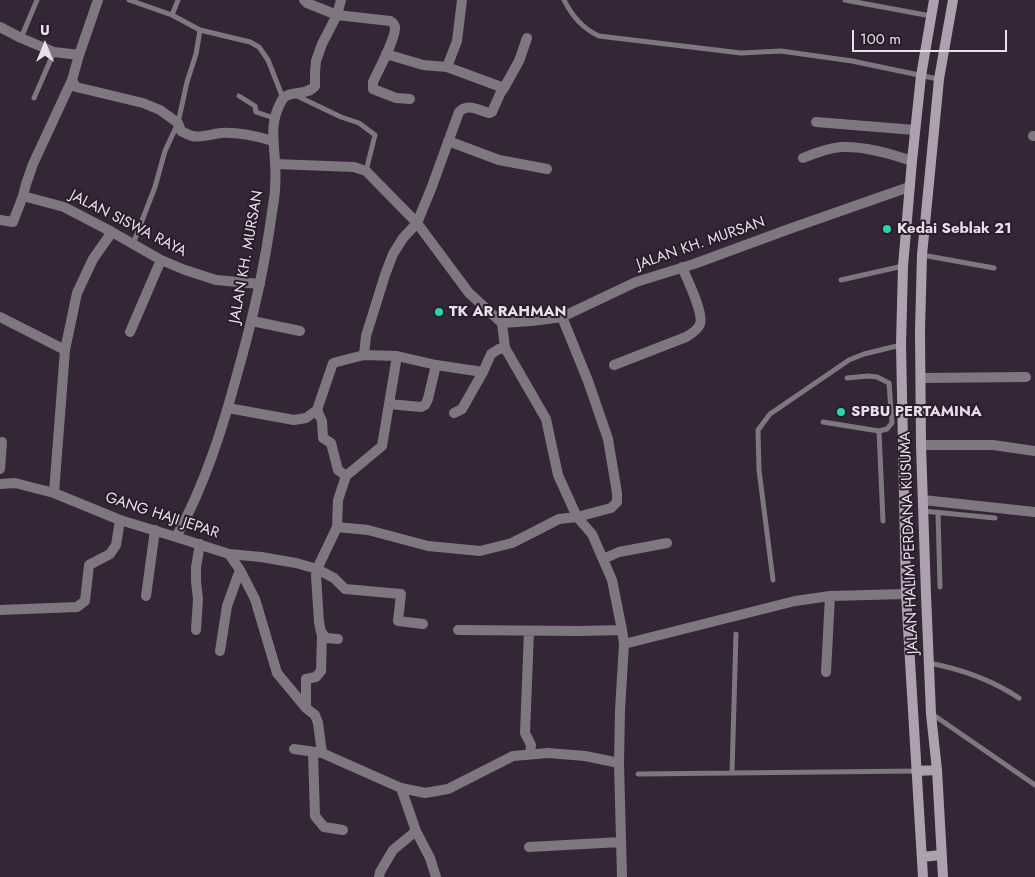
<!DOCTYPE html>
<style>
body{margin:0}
#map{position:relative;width:1035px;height:877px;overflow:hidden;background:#342636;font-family:Jost,sans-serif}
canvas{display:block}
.north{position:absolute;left:20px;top:20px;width:50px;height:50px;-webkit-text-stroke:4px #2a1c2c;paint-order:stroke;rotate:0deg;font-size:14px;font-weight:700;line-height:20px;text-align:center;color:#e8dfea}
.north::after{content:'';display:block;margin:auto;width:18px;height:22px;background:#e8dfea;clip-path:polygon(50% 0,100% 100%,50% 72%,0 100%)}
.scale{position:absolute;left:852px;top:30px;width:155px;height:22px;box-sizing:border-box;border:2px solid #e8dfea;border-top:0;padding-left:6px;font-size:15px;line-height:18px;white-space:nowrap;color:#e8dfea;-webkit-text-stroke:4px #2a1c2c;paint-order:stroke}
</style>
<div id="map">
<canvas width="1035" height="877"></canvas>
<div class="north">U</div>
<div class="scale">100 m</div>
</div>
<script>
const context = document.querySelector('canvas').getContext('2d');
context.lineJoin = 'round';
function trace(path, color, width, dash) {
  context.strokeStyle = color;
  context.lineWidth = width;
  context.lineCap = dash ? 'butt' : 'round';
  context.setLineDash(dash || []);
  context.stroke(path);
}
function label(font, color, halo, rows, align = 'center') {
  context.font = font + ' Jost,sans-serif';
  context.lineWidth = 4;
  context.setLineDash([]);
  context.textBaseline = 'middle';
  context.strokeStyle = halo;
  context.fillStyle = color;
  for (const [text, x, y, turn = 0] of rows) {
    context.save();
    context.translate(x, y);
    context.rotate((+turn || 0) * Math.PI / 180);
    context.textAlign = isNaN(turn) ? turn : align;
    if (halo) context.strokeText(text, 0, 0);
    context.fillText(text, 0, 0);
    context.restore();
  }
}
trace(new Path2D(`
 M129,0L172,15L200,30L250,42L259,47L268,60L283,98
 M564,0C572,16 583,29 599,36L741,53L781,51L852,61L938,79
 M845,0L931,16
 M172,15L178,0
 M21,38L37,0
 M295,95L341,117L359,123L375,135L366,171
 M239,96L255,106L256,112L274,118
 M34,98L54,52
 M133,244L155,187L165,151L178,123L187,82L196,54L200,30
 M922,255L994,268
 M841,280L903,266
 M823,422L879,431L887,429L892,423L889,383L877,377L868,376L847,378
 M879,431L883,521
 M923,511L995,518
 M938,512L940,587
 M773,580L759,470L758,430L770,414L849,360L864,354L901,345
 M929,663C961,669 992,680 1019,698
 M932,714L1035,785
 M732,773L736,634
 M638,774L916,771`), '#7e777f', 5);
trace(new Path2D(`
 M304,0L307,3L337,15L390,21C393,23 394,23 395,27C396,38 378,71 373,82V89L396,98L410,99
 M0,27L21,38L54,52L79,55
 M386,54L423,65L447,67
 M72,80L76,87L143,103L160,110L178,123L181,131C185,133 189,135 192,136C201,138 212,134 221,133C238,132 256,136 273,141
 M504,88L519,61L527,38
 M816,122L915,130
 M1033,136H1035
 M448,141L499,160L547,169
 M803,158C815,153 828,148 841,147C862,146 892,154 912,161
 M275,164L354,167L366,171L417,223L469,293L502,323L505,348L546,419L558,475L577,517L592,534L612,580L622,630L624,644L620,710L619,763L622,877
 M23,196L26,184L33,164L72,80L79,55L98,0
 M0,220L13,222L23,196L64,207L112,232L161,260L185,270L216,280L260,284
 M0,317L65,350
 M252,321L300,331
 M502,323L532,321L562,317L636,282L694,264L789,229L909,187
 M130,332L161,260
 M364,355L366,336L385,275L393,254L403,238L417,223L431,189L459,112C467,103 478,110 489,113L492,112L500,94L504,88L447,67L457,41L462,0
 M614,365L686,337C691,334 698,330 700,324C704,313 687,279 682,267
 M921,378L1026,377
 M389,404L421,407L425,405L428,399L436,365
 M228,408L294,420L306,418L317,410
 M454,413L462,409L483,372L491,354L499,349L505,348
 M921,445H993L1035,451
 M0,469L2,442
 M346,476L338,470L331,443L323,438L322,421L317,410L333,363L364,355L397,356L436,365L483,372
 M0,484L15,483L54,493L120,520L176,537L229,554L261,557L296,563L317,569L334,578L345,589L401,594L398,621L423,624
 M54,493L65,350L77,293L93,259L112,232
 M337,527L338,500L346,476L382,446L397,356
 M176,537C205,485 223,427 238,371C253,318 265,265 272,212C275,197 276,177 275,163C274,139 269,123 282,100C289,89 306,97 315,86V72L316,61L322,44L337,15L341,0
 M229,554L240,570L255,599L277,673L306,708L315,715L318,723L322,753
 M603,559L619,552L667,543
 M146,596L155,530
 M0,610L77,607L85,601L89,565L110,554L116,545L120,520
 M196,630L198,599L196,581V567L200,544
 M458,630L579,631L622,630
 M529,631L525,733L531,745L530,754
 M338,639L326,638L321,632L319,622L316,576L317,569L337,527L368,530L428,546L480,551L512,543L559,519L577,517L611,508L617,502V493L608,439L588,381L562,317
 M624,644L795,601L830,596L906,594
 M220,651L227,606L240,570
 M826,672L830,596
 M306,708V679L316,677L321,671L322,634
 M294,749L322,753L401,788L425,793L448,789L513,756L548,753L585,756L619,763
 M313,752L315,816L324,827L343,830
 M401,788L416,831L430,858L436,877
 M529,847L621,842
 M379,877L380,872L393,850L416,831`), '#7e777f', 10);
trace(new Path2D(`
 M923,500L1035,512`), '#7e777f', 10);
trace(new Path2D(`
 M916,771L937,770
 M922,857L941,855
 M923,877L906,594L901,345L903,266L912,161L921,76L934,0
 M943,877L937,770L931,714L926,595L921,445L920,331L922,255L939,79L953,0`), '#aea1af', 10);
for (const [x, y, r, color] of [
 [887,229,5,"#2ad5ac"],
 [439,312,5,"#2ad5ac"],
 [841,412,5,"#2ad5ac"]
]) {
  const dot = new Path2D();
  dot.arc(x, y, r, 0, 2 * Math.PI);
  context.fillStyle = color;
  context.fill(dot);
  trace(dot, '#2a1c2c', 2);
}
label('15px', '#e8dfea', '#2a1c2c', [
 ["JALAN SISWA RAYA",128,224,27],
 ["JALAN KH. MURSAN",701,244,-19],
 ["JALAN KH. MURSAN",247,257,-80],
 ["GANG HAJI JEPAR",162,516,18],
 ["JALAN HALIM PERDANA KUSUMA",910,543,-92]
]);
label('bold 15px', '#e8dfea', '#2a1c2c', [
 ["Kedai Seblak 21",897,229],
 ["TK AR RAHMAN",449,312],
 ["SPBU PERTAMINA",851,412]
], 'left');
</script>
